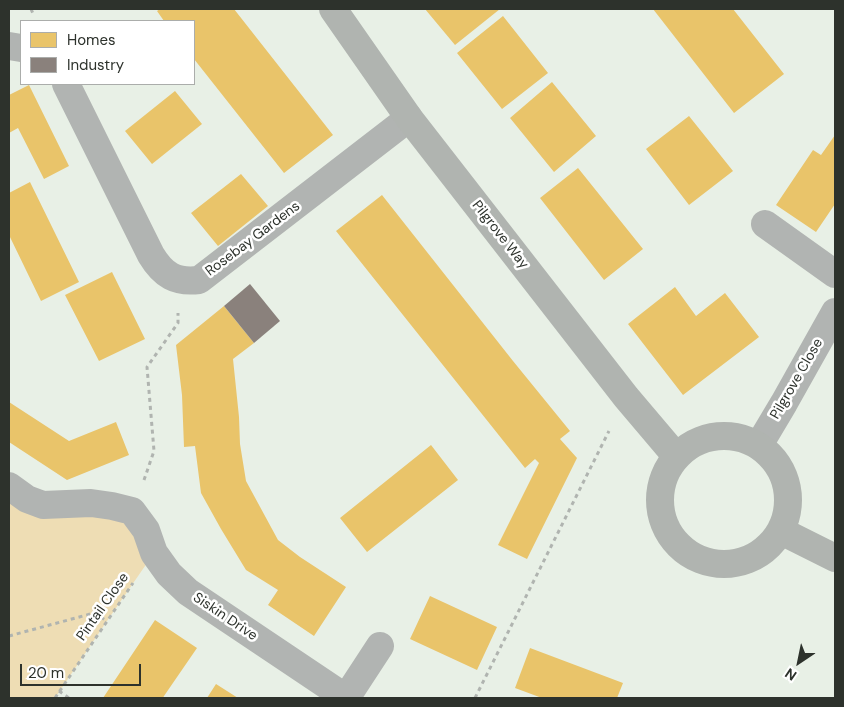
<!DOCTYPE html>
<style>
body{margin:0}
#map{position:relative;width:844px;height:707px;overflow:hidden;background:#e8f0e6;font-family:"DM Sans",sans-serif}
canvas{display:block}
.frame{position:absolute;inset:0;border:10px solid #2d322c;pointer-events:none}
.legend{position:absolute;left:20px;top:20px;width:175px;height:65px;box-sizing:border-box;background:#fff;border:1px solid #abadab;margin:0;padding:6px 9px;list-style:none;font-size:15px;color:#2d322c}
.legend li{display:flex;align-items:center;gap:10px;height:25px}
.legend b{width:25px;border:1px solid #abadab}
.north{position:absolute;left:774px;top:637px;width:50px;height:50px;-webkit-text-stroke:4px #fff;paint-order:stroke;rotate:214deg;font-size:14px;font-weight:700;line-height:20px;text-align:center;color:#2d322c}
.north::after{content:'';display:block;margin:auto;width:18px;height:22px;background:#2d322c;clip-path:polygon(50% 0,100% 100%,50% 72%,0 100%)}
.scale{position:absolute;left:20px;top:664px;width:121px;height:22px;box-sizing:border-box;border:2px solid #2d322c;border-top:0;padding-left:6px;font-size:15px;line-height:18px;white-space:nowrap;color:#2d322c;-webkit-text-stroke:4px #fff;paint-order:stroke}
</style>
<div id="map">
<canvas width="844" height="707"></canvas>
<div class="frame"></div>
<ul class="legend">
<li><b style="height:14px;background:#e9c46a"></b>Homes</li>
<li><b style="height:14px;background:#8a817c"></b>Industry</li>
</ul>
<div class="north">N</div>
<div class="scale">20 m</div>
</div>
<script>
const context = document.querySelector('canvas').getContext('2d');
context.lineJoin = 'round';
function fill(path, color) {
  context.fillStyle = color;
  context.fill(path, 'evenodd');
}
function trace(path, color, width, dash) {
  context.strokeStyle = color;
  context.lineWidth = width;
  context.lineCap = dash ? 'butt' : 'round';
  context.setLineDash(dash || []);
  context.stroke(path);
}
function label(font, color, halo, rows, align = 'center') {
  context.font = font + ' "DM Sans",sans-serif';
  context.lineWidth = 5;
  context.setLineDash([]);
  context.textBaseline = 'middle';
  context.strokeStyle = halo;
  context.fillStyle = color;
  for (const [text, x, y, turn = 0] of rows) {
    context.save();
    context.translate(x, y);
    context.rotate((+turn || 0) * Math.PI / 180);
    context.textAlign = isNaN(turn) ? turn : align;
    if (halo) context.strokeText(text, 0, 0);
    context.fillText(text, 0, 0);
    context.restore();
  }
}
fill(new Path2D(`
 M9,486L112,506L154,553L107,621L55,698H9Z`), '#eeddb4');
fill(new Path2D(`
 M160,9H234L333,135L284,173L194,59V21H164L157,11Z
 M425,9H500L455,45Z
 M653,9H733L784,74L734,113Z
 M503,16L548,73L502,109L457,53Z
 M552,82L596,136L554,172L510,118Z
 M29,85L69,166L44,179L18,128L9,133V95Z
 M175,91L202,124L152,164L125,131Z
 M689,116L733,171L689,205L646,149Z
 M835,135V204L816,232L776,205L813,150L821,155Z
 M578,168L643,249L604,280L540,198Z
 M241,174L268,206L218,246L191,213Z
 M30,182L79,282L41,301L9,235V193Z
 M382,195L513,361L570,431L560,439L577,458L527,559L498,545L539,463L535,459L525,468L336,231Z
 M112,272L145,339L99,361L65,295Z
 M675,287L696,316L725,293L759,337L683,395L628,324Z
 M224,306L254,343L233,359L239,417L240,444L246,481L278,540L300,557L346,587L314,636L268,605L278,590L246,570L221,529L201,493L195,446L184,447L182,395L176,345Z
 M9,402L69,441L116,422L129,455L67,480L9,442Z
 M431,445L458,480L367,552L340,518Z
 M430,596L497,627L477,670L410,639Z
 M155,620L197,648L164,696L163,698H103Z
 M530,648L623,683L617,698H542L515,688Z
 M216,684L238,698H207Z`), '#e9c46a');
fill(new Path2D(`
 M250,284L280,321L254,343L224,306Z`), '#8a817c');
trace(new Path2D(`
 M31,9L34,16
 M144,480L154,451L147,367L178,323V313
 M9,636L94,613L107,621
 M59,691L69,698
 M55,698L133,583
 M475,698L609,431`), '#b0b4b0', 3, [4, 4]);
trace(new Path2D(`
 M9,46L21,48
 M66,84L151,255C163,275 176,283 199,280L409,118
 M765,224L835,274
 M759,445L784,403L835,312
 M9,486L27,499L43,505L91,503L112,506L132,511L146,530L154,553L169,574L188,592L346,698
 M346,698L380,646`), '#b1b4b2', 28);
trace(new Path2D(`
 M333,9L409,118L626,397L676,456
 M660 500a64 64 0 1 1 128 0a64 64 0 1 1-128 0Z
 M781,531L835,558`), '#b0b4b0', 28);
label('14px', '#2d322c', '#fff', [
 ["Pilgrove Way",500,235,52],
 ["Rosebay Gardens",253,239,-37],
 ["Pilgrove Close",797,379,-60],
 ["Pintail Close",103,607,-55],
 ["Siskin Drive",225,617,34]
]);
</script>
